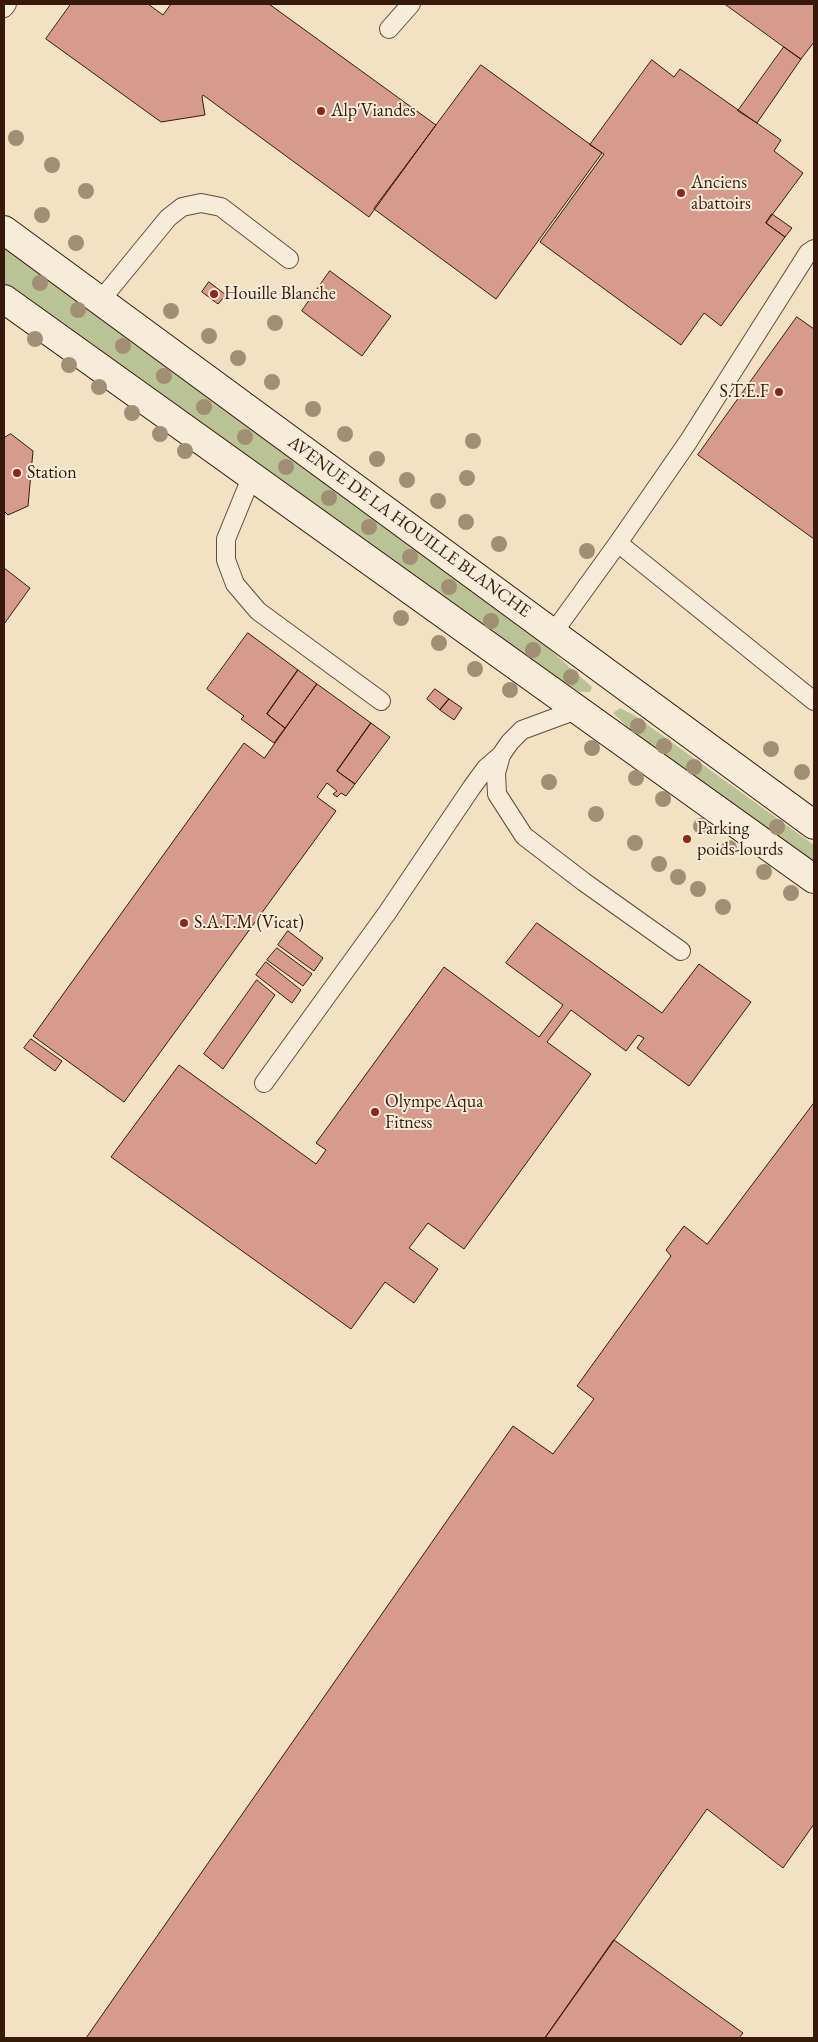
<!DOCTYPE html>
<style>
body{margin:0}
#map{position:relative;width:818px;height:2042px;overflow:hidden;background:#f3e1c4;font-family:"EB Garamond",serif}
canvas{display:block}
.frame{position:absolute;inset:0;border:5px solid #36190a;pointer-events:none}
</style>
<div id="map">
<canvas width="818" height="2042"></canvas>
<div class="frame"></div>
</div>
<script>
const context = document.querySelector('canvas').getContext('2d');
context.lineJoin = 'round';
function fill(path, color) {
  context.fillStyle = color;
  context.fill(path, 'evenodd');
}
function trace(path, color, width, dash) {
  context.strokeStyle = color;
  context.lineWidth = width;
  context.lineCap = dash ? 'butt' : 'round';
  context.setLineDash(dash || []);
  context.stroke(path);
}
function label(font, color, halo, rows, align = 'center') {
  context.font = font + ' "EB Garamond",serif';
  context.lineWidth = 4;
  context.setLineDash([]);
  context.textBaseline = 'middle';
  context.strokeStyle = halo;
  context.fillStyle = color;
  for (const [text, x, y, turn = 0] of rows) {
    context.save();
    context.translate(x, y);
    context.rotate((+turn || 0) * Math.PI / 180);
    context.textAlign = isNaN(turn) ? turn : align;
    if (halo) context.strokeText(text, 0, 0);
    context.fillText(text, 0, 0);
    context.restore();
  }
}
fill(new Path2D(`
 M4,243L547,647L592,687L590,692H580L530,661L4,287Z
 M620,708L634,715L814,845V865L642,741L613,713Z`), '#b9c395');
const building = new Path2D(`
 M71,4H148L163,15L171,4H269L436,125L369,217L203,95L202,97L205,115L161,122L46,39Z
 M725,4H814V42L801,59Z
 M784,47L801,59L757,123L738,111Z
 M652,60L674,77L680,69L781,140L774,151L803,173L766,223L785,237L721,326L704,313L681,345L540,242L604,154L590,145Z
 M481,65L602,153L496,299L374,209Z
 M772,214L792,228L785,237L766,223Z
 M330,271L391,316L362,356L302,311Z
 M209,282L226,295L218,304L202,292Z
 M797,317L814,329V539L698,455Z
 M11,434L33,451L28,506L8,515L4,511V438Z
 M4,568L30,588L4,624Z
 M248,633L298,670L267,714L285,728L274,743L241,719L244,716L207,689Z
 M298,670L317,684L285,728L267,714Z
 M317,684L371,723L337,771L355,784L346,796L341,793L337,797L333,794L337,791L327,783L317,797L336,811L124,1102L33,1036L244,743L264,758Z
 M435,689L449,699L440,710L427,699Z
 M449,699L462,708L454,720L440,710Z
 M371,723L390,737L355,784L337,771Z
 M537,923L662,1013L699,964L751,1002L689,1086L637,1048L644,1038L638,1035L626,1051L571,1010L547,1042L591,1074L464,1249L428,1223L409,1248L438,1269L414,1303L385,1282L351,1329L111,1157L179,1065L316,1164L326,1150L316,1143L444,967L539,1037L563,1005L506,963Z
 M288,931L323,958L314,971L278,945Z
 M277,948L312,974L303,986L267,960Z
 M266,962L301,990L292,1003L256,975Z
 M257,980L275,995L223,1069L204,1054Z
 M31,1039L62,1061L55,1071L24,1048Z
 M814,1103V1824L783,1868L707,1809L545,2038H86L513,1426L553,1454L594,1399L577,1386L671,1256L666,1250L684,1226L707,1244Z
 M614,1940L743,2033L739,2038H545Z`);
fill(building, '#d79b8d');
trace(building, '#36190a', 1);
const service = new Path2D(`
 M4,8L7,4
 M389,29L411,4
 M100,301L168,218L182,207L201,203L221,207L289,259
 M251,478L226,539V560L235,584L258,611L381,701
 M618,543L814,701
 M553,633L618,543L688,442L808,253L814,249
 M579,709L522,730L510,742L501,755L496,773L497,794L524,836L584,882L681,951
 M264,1083L387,913L472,787L486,768L501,755`);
const secondary = new Path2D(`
 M4,230L814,825
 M4,299L814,879`);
trace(service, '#654b38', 20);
trace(secondary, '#36190a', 30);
trace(service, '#f7ecd9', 18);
trace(secondary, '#f7ecd9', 28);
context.fillStyle = '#a08f75';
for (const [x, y] of [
 [16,138],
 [52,165],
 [86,191],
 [42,215],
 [76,243],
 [40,283],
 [78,310],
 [171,311],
 [275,323],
 [209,336],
 [35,339],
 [123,346],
 [238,358],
 [69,365],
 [164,376],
 [272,382],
 [99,387],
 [204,407],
 [313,409],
 [132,413],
 [160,434],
 [345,434],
 [245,437],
 [473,441],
 [185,451],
 [377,459],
 [286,467],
 [467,478],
 [407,480],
 [329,498],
 [438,501],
 [466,522],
 [369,527],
 [499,544],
 [587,551],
 [410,557],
 [449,587],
 [401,618],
 [491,621],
 [439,643],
 [533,650],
 [475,669],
 [571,677],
 [510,690],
 [638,726],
 [664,746],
 [592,748],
 [771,749],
 [694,767],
 [802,772],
 [636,778],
 [549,782],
 [663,799],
 [596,814],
 [701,826],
 [777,827],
 [635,843],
 [729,848],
 [659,864],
 [764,872],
 [678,877],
 [698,889],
 [791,893],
 [723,907]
]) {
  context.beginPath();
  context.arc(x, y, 8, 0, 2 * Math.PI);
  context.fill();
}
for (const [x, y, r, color] of [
 [321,111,5,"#8f2418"],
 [681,193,5,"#8f2418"],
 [214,294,5,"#8f2418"],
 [779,392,5,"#8f2418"],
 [17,473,5,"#8f2418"],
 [687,839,5,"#8f2418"],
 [184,923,5,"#8f2418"],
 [375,1112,5,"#8f2418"]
]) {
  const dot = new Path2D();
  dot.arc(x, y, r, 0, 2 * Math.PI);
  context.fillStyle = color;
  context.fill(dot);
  trace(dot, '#f7ecd9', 2);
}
label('18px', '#36190a', '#f7ecd9', [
 ["Alp'Viandes",331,111],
 ["Anciens",691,183],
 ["abattoirs",691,204],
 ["Houille Blanche",224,294],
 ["S.T.E.F",769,392,"right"],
 ["Station",27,473],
 ["Parking",697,829],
 ["poids-lourds",697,850],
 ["S.A.T.M (Vicat)",194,923],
 ["Olympe Aqua",385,1102],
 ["Fitness",385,1123]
], 'left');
label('18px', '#36190a', '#f7ecd9', [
 ["AVENUE DE LA HOUILLE BLANCHE",409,527,36]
]);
</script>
